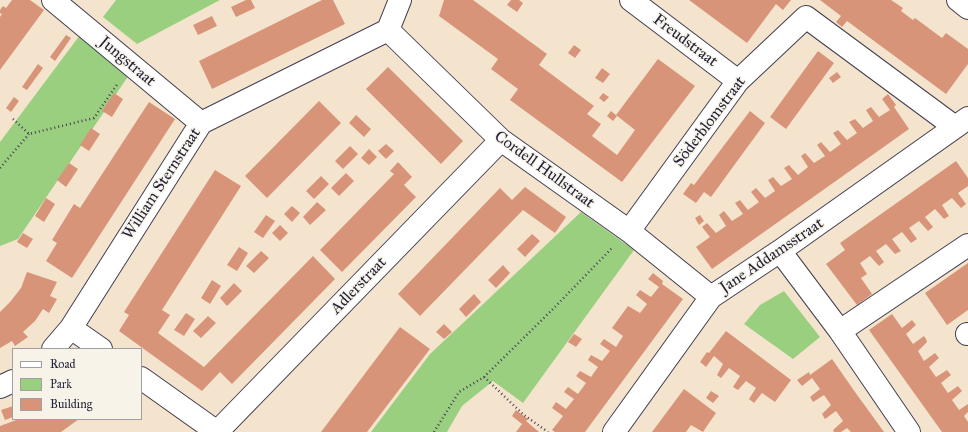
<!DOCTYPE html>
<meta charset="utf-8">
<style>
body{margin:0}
#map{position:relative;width:968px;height:432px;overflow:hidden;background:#f4e4cd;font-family:"IM FELL Great Primer",serif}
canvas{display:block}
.legend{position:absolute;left:12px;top:348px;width:130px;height:72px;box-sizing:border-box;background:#f7f3e8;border:1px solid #a29fa3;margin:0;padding:5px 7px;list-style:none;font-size:12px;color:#22223b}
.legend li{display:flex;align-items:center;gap:8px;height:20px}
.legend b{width:20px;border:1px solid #a29fa3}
</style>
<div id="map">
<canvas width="968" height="432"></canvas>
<ul class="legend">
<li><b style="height:5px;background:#fff"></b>Road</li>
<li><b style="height:11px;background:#9bcf80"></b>Park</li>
<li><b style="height:11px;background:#d89479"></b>Building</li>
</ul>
</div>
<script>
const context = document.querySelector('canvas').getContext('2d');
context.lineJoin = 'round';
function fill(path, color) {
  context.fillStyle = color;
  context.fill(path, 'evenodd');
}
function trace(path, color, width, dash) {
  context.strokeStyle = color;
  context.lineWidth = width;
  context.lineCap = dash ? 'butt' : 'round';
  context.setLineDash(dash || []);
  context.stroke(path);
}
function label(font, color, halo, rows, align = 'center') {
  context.font = font + ' "IM FELL Great Primer",serif';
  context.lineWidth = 3;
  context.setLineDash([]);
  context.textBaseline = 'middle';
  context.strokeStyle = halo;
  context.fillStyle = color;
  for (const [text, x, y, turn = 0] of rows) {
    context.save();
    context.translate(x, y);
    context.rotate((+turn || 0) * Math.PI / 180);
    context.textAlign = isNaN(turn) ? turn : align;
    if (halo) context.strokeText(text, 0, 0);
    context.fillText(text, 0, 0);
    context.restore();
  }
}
fill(new Path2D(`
 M116,0H220L137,44L103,17Z
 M80,35L129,75L18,239L0,246V142Z
 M581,212L634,250L523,403L493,381L462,406L447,432H371L430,354Z
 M784,291L820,337L793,359L744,324L760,305Z`), '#9bcf80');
fill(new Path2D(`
 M12,0H30L44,10L0,70V17L2,14L0,13V10L3,6L6,8Z
 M246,0H251L255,8L236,17L231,7Z
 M322,0H333L345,24L212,89L199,61Z
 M444,0H473L547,54L539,65L594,106L587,114L601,124L592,136L617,155L635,130L616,115L658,59L695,86L622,182L510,100L518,89L491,69L498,59L439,16Z
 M511,0H519L523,3L517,12L507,5Z
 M689,0H791L783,10L776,4L747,43Z
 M820,0H891L903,8L901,11L913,20L915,18L942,38L946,33L968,49V64L946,94L847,21L842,27L836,22L841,16Z
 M212,16L217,26L198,35L193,25Z
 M66,35L71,38L55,61L50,57Z
 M574,45L581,50L575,58L568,53Z
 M818,51L834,63L786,129L770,117Z
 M38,64L43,68L27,90L22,87Z
 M388,67L463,141L441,164L366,89Z
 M602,68L610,74L603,83L595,78Z
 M837,72L841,77L833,83L829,78Z
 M114,93L123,99L112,117L102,111Z
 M603,93L609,97L604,102L599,98Z
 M888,94L896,105L894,107L909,129L712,269L696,247L710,237L702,227L707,223L716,233L726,226L719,215L724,211L732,221L743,214L735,203L740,200L748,210L759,202L751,192L756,188L765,198L775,191L768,180L773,177L781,186L792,179L784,168L789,165L798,175L808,167L801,156L805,153L814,163L825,156L817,145L821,142L830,152L841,144L833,133L838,130L847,140L857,133L849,122L855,119L863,128L873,121L866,110L871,107L879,117L890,110L882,99Z
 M14,97L19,101L11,112L6,108Z
 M319,101L341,123L267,198L245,176Z
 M149,102L175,119L72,278L46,261L57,243L52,240L74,204L80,208Z
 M611,111L617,116L613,121L607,116Z
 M750,111L765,123L711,197L704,192L696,203L683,194L691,183L694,185Z
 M356,115L371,129L364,137L349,123Z
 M91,128L100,134L89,151L80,145Z
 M386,144L394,151L386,159L378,151Z
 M350,146L358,154L343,169L335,161Z
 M369,149L377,157L369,165L361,158Z
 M956,161L968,178V186L958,193L966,204L961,208L952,198L942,205L949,216L944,219L935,209L925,217L933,227L928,231L919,221L909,228L917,239L911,243L902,232L892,239L901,251L895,254L886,244L876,251L884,262L879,266L870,256L860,263L867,274L861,278L872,294L857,305L826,264L845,250L840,243Z
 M398,162L412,177L404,185L416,197L342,272L320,250L394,174L390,171Z
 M69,163L78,169L66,187L57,180Z
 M215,170L241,186L162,310L170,315L158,333L204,367L313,256L335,279L232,384L220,372L202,391L119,331L129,315L124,312Z
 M346,173L354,181L339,196L331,188Z
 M321,176L329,184L314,199L306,191Z
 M525,187L566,217L555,233L523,210L420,316L398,294L500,188L512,200Z
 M46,198L55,204L44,222L35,216Z
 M317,202L326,210L310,225L303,217Z
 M292,206L300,213L292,222L284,214Z
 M266,215L275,221L263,238L254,232Z
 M700,215L704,221L699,225L695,218Z
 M280,225L288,233L280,241L272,233Z
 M23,233L33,239L27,248L17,242Z
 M532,234L540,241L525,257L517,249Z
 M239,247L248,253L237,271L227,265Z
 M261,251L269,258L254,273L246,266Z
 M968,263V310L947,325L925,293Z
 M503,265L510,273L496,288L488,280Z
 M27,272L57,282L50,296L57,299L49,313L43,309L35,321L23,332L28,337L15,346L12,341L0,348V312L10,302L21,288Z
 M653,273L663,281L662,284L683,299L585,432H555L552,430L563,416L552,408L556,402L566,409L574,399L564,392L568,387L578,394L586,383L576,376L580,371L591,377L598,367L588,360L591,355L602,361L610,351L600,344L604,339L616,347L623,336L612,328L628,306L640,313L647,304L636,295L640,290L651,297L659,287L648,279Z
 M212,280L221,286L210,304L201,298Z
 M234,283L242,291L227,306L220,298Z
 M474,294L481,302L466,317L459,309Z
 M186,313L195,319L184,336L174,330Z
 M892,314L902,328L912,320L916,325L906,334L913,344L924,336L926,339L927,342L918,351L924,361L935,353L939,358L929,367L936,377L947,370L951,375L941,383L948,393L958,386L962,391L952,400L959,410L968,404V412L964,416L968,422V432H942L869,330Z
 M208,316L216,323L201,338L193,331Z
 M444,324L452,332L444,339L436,332Z
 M400,327L430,349L367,432H321Z
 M726,331L791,380L775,402L762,393L754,403L749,399L756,388L746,381L738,390L733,387L740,376L729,368L721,378L717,375L723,364L714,356L706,367L700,362L707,352L709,353Z
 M574,334L582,339L576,347L568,342Z
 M832,359L855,392L884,432H851L847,428L841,432H834L833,430L843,421L836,411L825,419L822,414L831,405L824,395L813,402L810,397L820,389L812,378L802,386L797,380L809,372L810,375Z
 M684,389L716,413L707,426L703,432L691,425L686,432H652Z
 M711,391L719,396L713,403L706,398Z
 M13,406V417L5,420L1,410Z
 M516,410L528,419L526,421L539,432H516L522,424L512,416Z
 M19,419H79L61,432H0V426Z`), '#d89479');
const street = new Path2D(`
 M53,0L201,123
 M631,0L738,81
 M388,30L501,140L629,231L711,297
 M629,231L738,81L806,17L955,127
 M780,251L840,331L909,432
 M71,328L101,349
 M840,331L968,245
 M967,334H968
 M53,349L71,328L201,123L388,30L400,0
 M141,378L217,432
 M0,387L13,381
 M217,432L501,140
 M614,432L711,297L780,251L968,118`);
const secondary = new Path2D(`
 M958,0L968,8`);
trace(street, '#423f51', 24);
trace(secondary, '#423f51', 24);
trace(new Path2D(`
 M13,119L29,134L94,118L118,83
 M0,168L29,134
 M484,377L524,415L548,432
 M434,432L459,392L484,377L553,309L613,247`), '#423f51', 2.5, [1, 3]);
trace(street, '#fff', 22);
trace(secondary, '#fff', 22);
label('16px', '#22223b', '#f7f3e8', [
 ["Freudstraat",685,41,37],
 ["Jungstraat",127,62,40],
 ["Söderblomstraat",710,122,-53],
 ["Cordell Hullstraat",544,170,36],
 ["William Sternstraat",162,184,-57],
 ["Jane Addamsstraat",772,256,-34],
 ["Adlerstraat",359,286,-46]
]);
</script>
